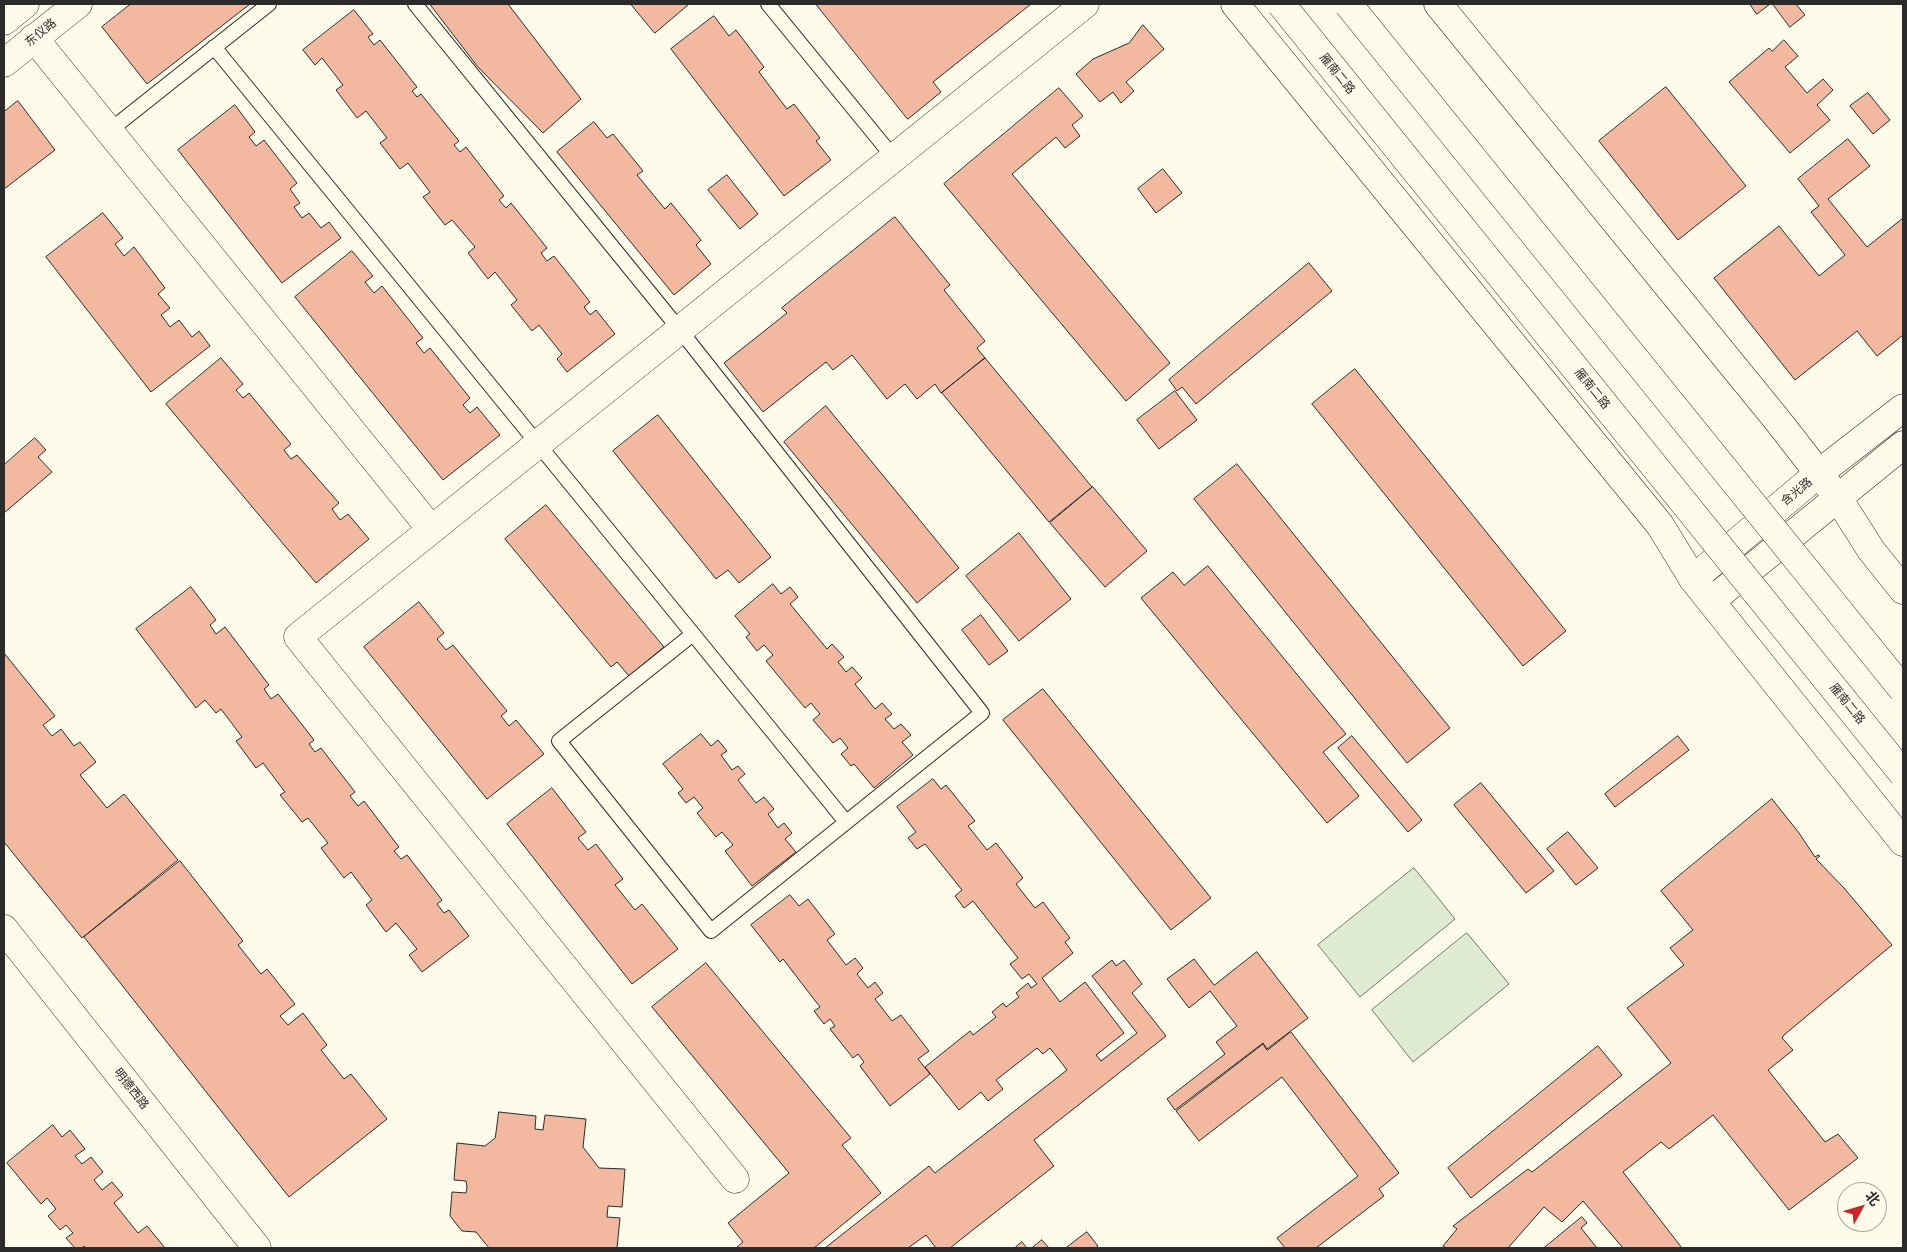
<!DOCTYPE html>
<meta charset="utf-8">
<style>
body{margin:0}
#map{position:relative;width:1907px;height:1252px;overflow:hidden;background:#fdfbea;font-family:Helvetica,"Noto Sans SC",sans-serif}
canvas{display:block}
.frame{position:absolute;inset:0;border:5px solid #2b2b2b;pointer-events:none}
.north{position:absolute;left:1837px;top:1182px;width:50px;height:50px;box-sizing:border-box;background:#fdfbea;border:1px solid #a9a89e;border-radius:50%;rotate:51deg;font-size:14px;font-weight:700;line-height:20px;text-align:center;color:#2b2b2b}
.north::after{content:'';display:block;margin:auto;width:18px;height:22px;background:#c62828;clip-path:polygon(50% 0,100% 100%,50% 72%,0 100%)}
</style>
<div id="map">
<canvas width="1907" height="1252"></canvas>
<div class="frame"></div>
<div class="north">北</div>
</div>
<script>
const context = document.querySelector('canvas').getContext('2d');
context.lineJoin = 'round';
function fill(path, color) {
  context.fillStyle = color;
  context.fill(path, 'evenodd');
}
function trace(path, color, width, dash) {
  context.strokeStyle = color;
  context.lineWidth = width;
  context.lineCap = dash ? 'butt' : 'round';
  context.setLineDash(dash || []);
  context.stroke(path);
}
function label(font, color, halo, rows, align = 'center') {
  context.font = font + ' Helvetica,"Noto Sans SC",sans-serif';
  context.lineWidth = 4;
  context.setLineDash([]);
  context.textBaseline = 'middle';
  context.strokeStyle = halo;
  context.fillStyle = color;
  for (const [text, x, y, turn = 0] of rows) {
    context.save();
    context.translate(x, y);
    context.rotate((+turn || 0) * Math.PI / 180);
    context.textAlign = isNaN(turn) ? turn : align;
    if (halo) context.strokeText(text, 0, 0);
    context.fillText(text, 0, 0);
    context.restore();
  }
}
const green = new Path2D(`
 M1414,868L1455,919L1360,997L1318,945Z
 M1467,933L1509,984L1413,1062L1372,1010Z`);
fill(green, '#deebd1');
trace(green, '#74746e', 1);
const building = new Path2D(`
 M131,4H250L147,84L102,27Z
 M430,4H508L581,99L543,133L478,67Z
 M631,4H689L655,33Z
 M816,4H1031L933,82L941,92L908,119Z
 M1750,4H1770L1757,14Z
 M1773,4H1796L1805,15L1790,27Z
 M354,10L373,34L368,37L374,45L380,40L417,87L412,91L417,97L421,94L459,141L454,145L460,152L466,147L504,196L499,200L506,208L511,203L547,248L541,253L547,261L554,256L590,302L584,307L590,315L596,310L615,334L567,372L557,359L562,354L539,325L532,331L511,305L517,300L495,272L488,279L468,253L475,247L452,220L445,225L423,197L430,192L408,163L400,169L380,143L387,138L366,111L357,118L336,90L343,85L322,58L315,65L303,50Z
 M714,16L729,36L736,30L764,67L759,72L787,109L794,104L820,138L816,141L831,160L784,196L671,49Z
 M1143,25L1164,49L1126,82L1134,91L1121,103L1113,92L1100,102L1076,74L1093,59L1129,43Z
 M1784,40L1798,56L1785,67L1807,93L1823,79L1833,90L1817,105L1830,120L1790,153L1729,82L1769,48L1772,51Z
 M1666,87L1746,186L1678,240L1599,141Z
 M1059,88L1083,116L1072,125L1080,136L1065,148L1056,137L1012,174L1170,363L1126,401L944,184Z
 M1868,93L1890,120L1873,134L1850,106Z
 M18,101L55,150L4,189V112Z
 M235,105L255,132L249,137L256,146L264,140L297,183L290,189L300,203L294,207L302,218L309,213L321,228L329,222L341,238L282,283L178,150Z
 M594,122L607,138L613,134L643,171L637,175L665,209L671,203L701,240L696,245L711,264L674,295L557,152Z
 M1848,139L1870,166L1828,199L1867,247L1903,218V335L1877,356L1857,331L1795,380L1714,278L1779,226L1819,276L1845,255L1811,212L1819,206L1798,179Z
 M1163,169L1182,193L1156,213L1138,189Z
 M727,175L758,214L740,229L708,190Z
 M103,213L123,238L115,244L124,256L134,247L165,288L158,294L170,308L161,315L170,327L179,320L192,337L199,331L210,346L151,392L46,257Z
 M895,217L950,285L944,290L985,341L977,348L985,358L941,393L935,384L917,399L905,384L887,399L852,355L833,370L826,362L763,412L724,363L787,313L782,308Z
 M352,251L373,276L365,282L374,293L382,286L423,338L416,343L424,353L430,348L470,398L463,405L470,413L477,407L500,435L443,480L295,297Z
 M1309,263L1332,291L1196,404L1182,387L1177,391L1169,380Z
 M221,358L243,384L236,390L243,398L249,393L291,444L284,450L291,459L297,455L339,503L332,509L340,520L348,514L369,539L316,583L166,404Z
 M985,358L1092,487L1049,522L942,393Z
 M1355,369L1566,631L1523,666L1312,404Z
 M1175,391L1197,420L1159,449L1137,420Z
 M826,406L959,568L917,603L784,442Z
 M658,415L771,557L739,583L728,570L716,579L613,451Z
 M35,438L46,450L38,457L52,472L4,513V465Z
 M1237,464L1450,728L1407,763L1194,499Z
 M1093,487L1147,551L1105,587L1050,523Z
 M546,505L664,647L629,676L617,662L611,667L505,539Z
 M1019,533L1071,599L1019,641L966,576Z
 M1208,566L1346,734L1323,752L1359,796L1327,823L1141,598L1173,572L1184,585Z
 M773,584L781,594L790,587L798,597L790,604L827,649L832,644L844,657L838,662L846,672L852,667L862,678L855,684L875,709L882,703L892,714L885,719L894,729L901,724L911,735L902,742L913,755L874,788L854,764L851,766L841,754L848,748L840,738L833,743L813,720L820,714L811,703L805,708L766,661L773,655L764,645L757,651L746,637L750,634L735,616Z
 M191,587L216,620L210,625L216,634L225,627L269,685L264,689L271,699L278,694L314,740L309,744L315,752L321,748L355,792L350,796L358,806L364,801L399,847L394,851L401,859L407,855L442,900L437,904L444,913L449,910L469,936L422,972L409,955L417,949L396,923L386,932L366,905L372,900L351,872L344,878L321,848L328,843L308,818L302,822L280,795L285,792L263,763L256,768L236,741L242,737L221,709L216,713L205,700L196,708L136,629Z
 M419,602L444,633L437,639L446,650L453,645L507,711L501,716L509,726L516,720L544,754L487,799L364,647Z
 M981,615L1008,651L989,665L962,630Z
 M4,653L55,716L43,725L52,736L61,729L74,746L80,742L96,762L80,775L107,808L124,794L178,860L82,938L4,842Z
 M1043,689L1211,898L1171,930L1003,720Z
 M701,734L711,746L718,740L727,751L721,755L732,770L738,766L745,774L738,780L756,803L764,797L774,809L768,814L778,828L784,823L792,833L785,839L796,852L752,886L725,851L733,845L722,832L716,837L697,813L703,808L694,797L686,803L678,793L683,789L663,764Z
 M1352,736L1422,820L1408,832L1338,748Z
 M1678,736L1689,750L1615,807L1605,794Z
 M933,779L941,789L946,785L975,821L968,826L987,850L996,843L1023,878L1016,884L1035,908L1043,902L1070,938L1065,942L1073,953L1042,978L1060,1002L1085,982L1124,1033L1096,1055L1101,1061L1137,1033L1092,976L1112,960L1116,966L1124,960L1142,984L1132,993L1166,1036L1034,1140L1054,1166L950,1248H936L926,1235L908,1248H825L929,1166L935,1173L1067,1070L1050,1048L1043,1054L1037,1048L996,1080L1003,1089L988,1101L981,1092L959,1110L925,1067L970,1031L973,1035L996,1017L992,1012L1003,1003L1006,1007L1019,997L1016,993L1028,983L1031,988L1037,984L1029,974L1022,979L1010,964L1018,958L973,901L964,908L955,896L962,890L925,844L917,849L908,838L916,832L897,807Z
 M1481,783L1554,871L1526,893L1454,805Z
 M552,788L586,832L578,838L588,850L596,844L623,879L615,885L635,910L642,904L678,949L632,984L507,824Z
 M1772,799L1799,833L1815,857L1818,855L1820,856L1816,859L1818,861L1844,888L1892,945L1784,1035L1782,1038L1793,1050L1768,1070L1825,1142L1838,1134L1858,1158L1789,1210L1713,1115L1669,1149L1661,1142L1623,1172L1682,1248H1623L1583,1201L1562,1222L1544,1207L1508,1248H1446L1443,1246L1457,1229L1453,1226L1528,1169L1532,1172L1671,1063L1627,1008L1684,965L1670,948L1693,930L1661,891Z
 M1568,832L1598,868L1576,885L1547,849Z
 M180,861L243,941L238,945L261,974L267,969L295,1004L280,1016L288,1025L303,1013L327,1045L321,1050L344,1079L351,1074L387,1119L289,1197L84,937Z
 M790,895L799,906L808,899L835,934L827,940L846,965L855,958L863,968L857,974L868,988L875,982L883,993L875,999L892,1021L901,1015L929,1051L918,1059L930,1074L890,1106L860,1066L864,1062L858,1054L853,1058L830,1029L835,1026L830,1019L824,1024L814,1011L820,1007L783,959L780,962L751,925Z
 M1257,952L1308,1018L1267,1049L1263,1043L1175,1110L1167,1099L1225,1054L1216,1042L1237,1026L1210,991L1189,1008L1167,979L1194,959L1214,985Z
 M706,963L851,1138L842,1145L881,1193L814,1248H738L737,1247L743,1242L728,1223L789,1173L652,1007Z
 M1291,1032L1399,1173L1379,1189L1384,1196L1316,1248H1285L1277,1238L1358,1176L1282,1077L1199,1141L1176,1111L1263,1044L1267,1050Z
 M1598,1046L1622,1075L1471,1198L1448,1168Z
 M499,1112L536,1116L535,1129L543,1130L545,1115L586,1119L583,1147L599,1168L625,1169L622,1207L608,1206L607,1217L620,1218L617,1248H489L476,1232L462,1231L450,1216L452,1192L466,1193L467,1187L466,1181L454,1180L457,1143L485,1146L495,1138Z
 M53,1125L62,1137L70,1130L85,1149L75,1156L82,1164L91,1157L103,1172L94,1180L102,1190L112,1182L123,1195L114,1203L138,1233L147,1226L165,1248H85L84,1246L82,1248H75L66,1238L73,1233L66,1225L60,1230L48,1216L56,1209L47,1198L41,1204L7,1163Z
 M1582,1217L1587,1223L1581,1228L1597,1248H1544Z
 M1087,1232L1098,1246L1095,1248H1066Z
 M1042,1240L1049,1248H1032Z
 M1022,1242L1027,1248H1015Z`);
fill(building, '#f2b8a0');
trace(building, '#2b2b2b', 1);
const service = new Path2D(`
 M768,4L894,158
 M214,47L693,634L559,741L711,931L982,713L680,330L415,4
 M109,131L269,4
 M693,634L846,822`);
const minor = new Path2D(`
 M34,38L431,529
 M735,1179L298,637L1085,4`);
const tertiary = new Path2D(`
 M1693,579L1818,474L1903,408
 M1711,601L1903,445
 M4,929L257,1248`);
const secondary = new Path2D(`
 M1235,4L1660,525L1693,579L1903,842
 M1438,4L1778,421L1838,498L1871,550L1903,590
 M4,21L25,4
 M4,63L78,4`);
trace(service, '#2b2b2b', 16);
trace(minor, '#2b2b2b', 29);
trace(tertiary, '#2b2b2b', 29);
trace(secondary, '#2b2b2b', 29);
trace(service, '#fdfbea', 14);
trace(minor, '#fdfbea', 28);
trace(tertiary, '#fdfbea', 28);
trace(secondary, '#fdfbea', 28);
const primaryBridge = new Path2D(`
 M1281,4L1903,774
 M1348,4L1903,690`);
trace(primaryBridge, '#2b2b2b', 29, []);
trace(primaryBridge, '#fdfbea', 28);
label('12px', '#2b2b2b', '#fdfbea', [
 ["东仪路",41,33,-39],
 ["雁南二路",1337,74,51],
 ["雁南二路",1592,389,51],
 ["含光路",1797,492,-40],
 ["雁南二路",1847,704,51],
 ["明德西路",131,1089,52]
]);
</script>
